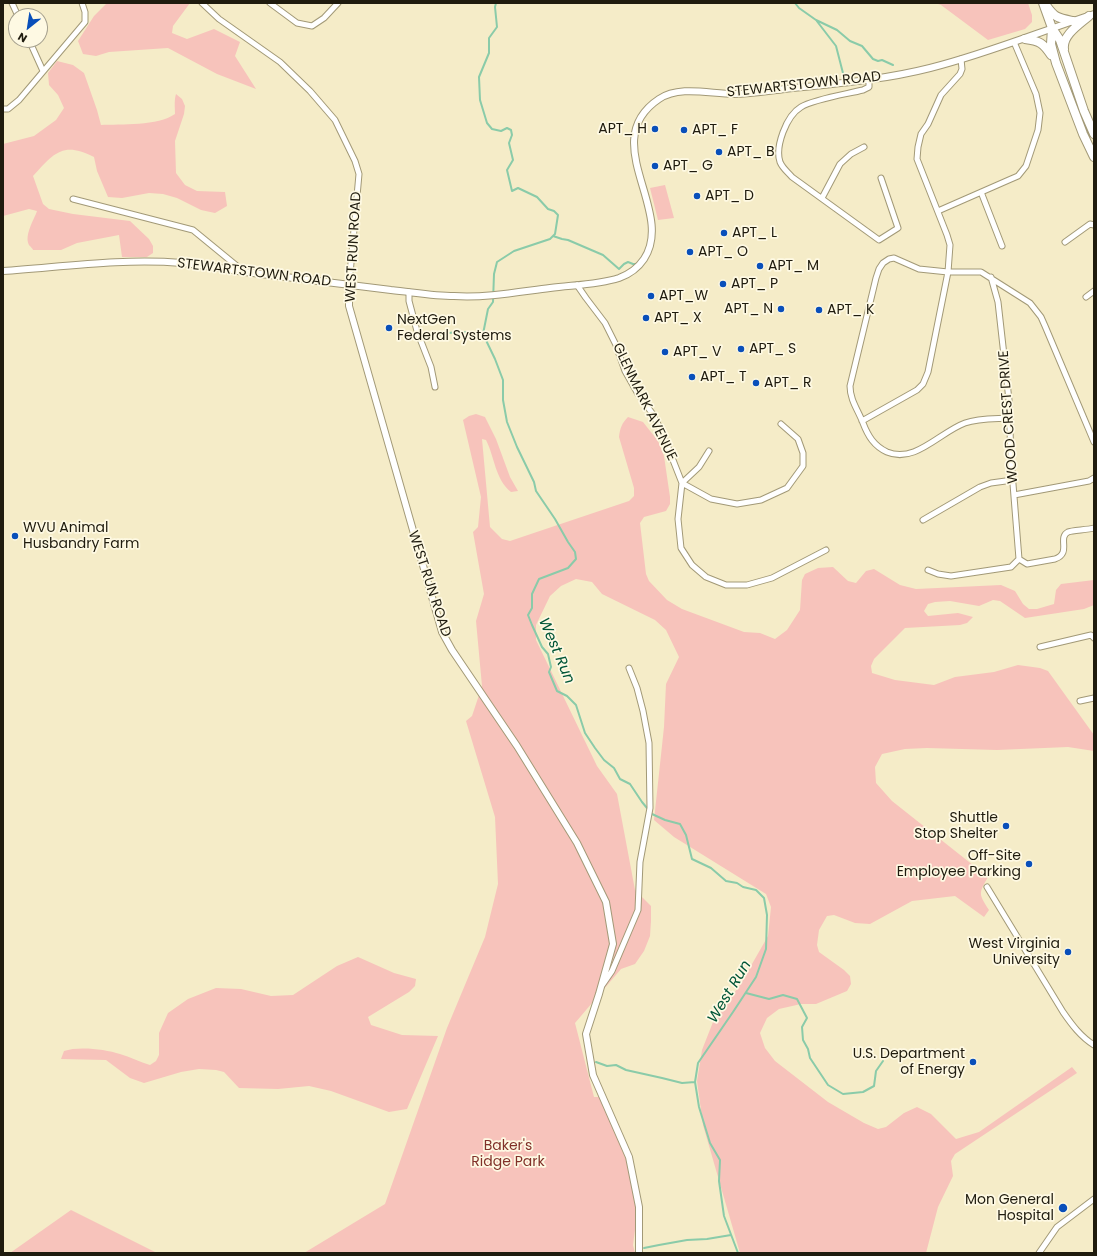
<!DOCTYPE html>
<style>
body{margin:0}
#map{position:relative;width:1097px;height:1256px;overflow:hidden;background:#f5ecc8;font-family:Poppins,sans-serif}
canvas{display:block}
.frame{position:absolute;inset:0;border:4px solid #1f1b0e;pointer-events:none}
.north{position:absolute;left:8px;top:8px;width:40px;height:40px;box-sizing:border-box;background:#fef9e3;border:1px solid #a5a08e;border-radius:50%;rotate:210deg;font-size:11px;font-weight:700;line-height:16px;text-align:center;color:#1f1b0e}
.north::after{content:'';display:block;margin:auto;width:14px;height:18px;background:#094fba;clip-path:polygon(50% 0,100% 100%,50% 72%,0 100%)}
</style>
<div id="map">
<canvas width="1097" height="1256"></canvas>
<div class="frame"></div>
<div class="north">N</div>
</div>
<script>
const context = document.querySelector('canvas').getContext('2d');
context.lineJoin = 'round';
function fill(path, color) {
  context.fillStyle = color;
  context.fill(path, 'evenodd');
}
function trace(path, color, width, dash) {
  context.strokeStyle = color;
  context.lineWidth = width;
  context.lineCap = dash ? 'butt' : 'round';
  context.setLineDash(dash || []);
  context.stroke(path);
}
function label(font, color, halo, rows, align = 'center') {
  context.font = font + ' Poppins,sans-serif';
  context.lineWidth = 3.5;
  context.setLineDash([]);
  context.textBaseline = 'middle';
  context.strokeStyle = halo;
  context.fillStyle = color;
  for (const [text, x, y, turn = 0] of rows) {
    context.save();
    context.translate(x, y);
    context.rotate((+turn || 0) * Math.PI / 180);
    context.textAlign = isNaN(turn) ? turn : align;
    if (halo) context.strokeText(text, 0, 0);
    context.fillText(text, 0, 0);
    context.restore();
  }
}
fill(new Path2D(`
 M107,3H190L173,26L172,33L187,39L214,29L240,42L235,56L256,89L217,74L168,48L109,52L96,56L83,54L78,41L94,16Z
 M935,3H1028L1032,15V22L1025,29L988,40L941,5Z
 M57,61L73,65L84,73L97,110L101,125C121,124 158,126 175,114C175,107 174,101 176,94L182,99L185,106L184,114L175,141L176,173L185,185L197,191L225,192L227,206L215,213L201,210L177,198L163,194L149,193L122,198L108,197L97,171L94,157C63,141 54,153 33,176L43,204L49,209L73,214L130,221L149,239L153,246V253L147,257H122L119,235L77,243L61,250H33C33,249 29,245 29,245C24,235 34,220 37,211L29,209L3,216V144L34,136L56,120L64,108L58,95L49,85L48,73Z
 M665,185L674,218L658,220L650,188Z
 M476,414L485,417L496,439L510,477L518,491L511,492C495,479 495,458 486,440L482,439L490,527L502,539L510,541L629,501L634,496V488L619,437C620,428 622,423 628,417L643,422L658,441L664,456L670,497V504L666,511L644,517L640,523L646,574L649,581L667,600L682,609L744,632L760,633L775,639L787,630L800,610L802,580L805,574L818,568L833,567L848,581L856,583L866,571L874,569L900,585L916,589L1001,585L1015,591L1023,604L1029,609H1037L1054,604L1056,590L1061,584L1094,580V605L1084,609L1025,618L1000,601L993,600L979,606L950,601L935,602L928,604L924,611L928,616L958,613L973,617L967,623L960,625L905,628L874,659L871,666L872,673L895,680L934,685L955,677L994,672L1018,665L1040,668L1048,671L1094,735V751L1068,747L997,750L927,748L905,749L882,754L875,767L876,783L892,801L988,877C978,894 979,894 989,910L984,917L955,896L912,901L870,924L855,923L834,915L827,916L819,930L817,945L819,952L844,970L850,976L851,984L847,991L816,1004H801L779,1009L767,1018L760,1033L765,1048L775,1061L828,1102L864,1123L878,1129L886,1127L904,1113L917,1107L931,1114L956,1139L979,1132L1072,1067L1077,1073L955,1154L951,1161L953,1176L938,1207L926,1253H740L703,1125L697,1081L702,1050L713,1022L740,985L768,936L771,907L766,894L674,837L654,820L664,727L666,684L679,657L666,630L655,620L602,594L592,582L576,579L561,586L550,596L536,625V640L597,766L617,794L635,890L651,906V921L650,936L644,951L635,964L621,969L575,1023L594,1097H600L630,1169L637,1215L633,1245L635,1253H304L385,1204L447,1028L485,937L498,884L495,817L466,721L472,716L482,686L476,621L484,594L473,532L478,527L481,497L463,420L469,416Z
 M358,957L394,973L416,979L415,986L409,992L368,1017L371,1025L402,1035L438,1036L407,1109L389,1112L331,1091L309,1086L278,1089L239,1088L224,1072L216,1070L199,1069L181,1072L144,1083L130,1078L106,1060L61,1059L64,1051C78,1046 105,1049 120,1054C130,1057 140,1062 150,1065L156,1061L159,1055V1033L168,1013L188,999L216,988L241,989L271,996L293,995L337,966Z
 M71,1210L157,1253H10Z`), '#f7c3bb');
trace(new Path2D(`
 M496,3L495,7L497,27L489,38V53L479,77L480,100L487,123L492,129L501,131L507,128L511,130L512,135L509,143L513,160L507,170L512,191L518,188L537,197L548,209L554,211L558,215L555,234L550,239L514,251L497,262L494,274L493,302L488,309L483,334L495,359L503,380V400L507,422L517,447L534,482L536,491L555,519L568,542L575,552L576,559L568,568L539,579L532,594V608L528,615L532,625L542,647L548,654L551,667L549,672L557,691L567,696L576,705L585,733L595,748L604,760L614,768L620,779L630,784L642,802L652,814L665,820L680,824L686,835L692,859L711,868L726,881L737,883L743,887L756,890L764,898L767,915L766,949L756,977L733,1012L698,1063L695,1082L699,1107L710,1143L720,1160L719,1181L724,1216L738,1253
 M795,3L799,8L816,20L837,30L850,41L862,46L873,59L878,61L882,60L893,65
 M816,20L836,46L844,77
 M553,236L562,239L568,240L603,255L619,269L624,264L628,262L633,264H638
 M426,338C444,332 463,330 483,334
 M746,993L769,999L783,995L797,999L807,1018L802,1027L803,1040L808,1049L810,1058L828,1085L843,1094L863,1092L874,1086L876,1071L883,1061
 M596,1062L607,1066L616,1065L626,1070L662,1078L682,1083L695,1082
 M644,1248L659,1245L687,1240L707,1239L731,1235`), '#8acba9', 2);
const minor = new Path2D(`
 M12,3L18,16
 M202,3L219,19L280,62L310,91L335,120L355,161L359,174L349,285
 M270,3L297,23L312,26L324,18L338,3
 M29,40L43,71
 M869,79V87L863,90C847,94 814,99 801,107C786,116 775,147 780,162C783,169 788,172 792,177L879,240L898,228L881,178
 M3,109H8L19,100L85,22V12L82,3
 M981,192L1002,246
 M822,198L840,164L851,154L864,147
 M73,199L193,230L243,271
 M938,211L1011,179L1018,176L1026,166L1038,130L1040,113L1036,94L1014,42
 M1065,242L1090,224L1094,225
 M991,277L998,302L1009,400L1011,459L1019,559
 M577,285L586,298L605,323L616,345L625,371L638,394L652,413L662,432L682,483L711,499L737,504L761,500L787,488L803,466V453L798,439L781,424
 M409,292V301L417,331L431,367L435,387
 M1086,297L1094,291
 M1010,418C995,419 979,418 965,423C940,432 915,464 887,452C874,446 868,436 863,423C858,410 850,400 850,386L876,278L879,269L883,263L889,259L894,258L919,269L948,272H981L1030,303L1041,317L1045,326L1094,442
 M862,421L917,390L923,384L928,372L948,272L950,245L947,235L917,159L918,147L921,134L928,124L941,95L960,74L962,69L961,59
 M709,451L699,467L682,483L678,519L681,548L692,565L706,577L726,585H747L772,578L826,550
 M1014,495L1089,481L1094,478
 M923,520L980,487L991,483L1013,480
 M928,570L938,574L951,576L1011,567L1019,559L1027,564L1055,559C1072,553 1057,538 1068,532C1072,530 1087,530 1094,528
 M1040,647L1091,635L1094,638
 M1080,701L1094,698
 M987,887L1063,1012C1072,1025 1081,1037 1094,1045
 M603,984L612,971L638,910L640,862L650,808L649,743L643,711L637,688L629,668
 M1039,1253L1057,1227L1094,1199`);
const tertiary = new Path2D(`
 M3,271C62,267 122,258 182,263C203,265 224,269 245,272C293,278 342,284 391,290C412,292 433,296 454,296C486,298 518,292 550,288C572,285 597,285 619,278C630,274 638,268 644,259C676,211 596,141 659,99C680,85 710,94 734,94C751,94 768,91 785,89C833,84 883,80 930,68C986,54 1039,32 1094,14
 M349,285V306L442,632L452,650L517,746L577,843L606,902L613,944L599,994L586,1034L593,1075L629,1157L639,1207V1253`);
const primary = new Path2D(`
 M1043,3L1052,28L1060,40L1084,111L1094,134
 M1046,5C1055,18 1058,18 1073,21
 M1052,28L1051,44L1056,63L1083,134L1094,157
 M1025,39C1040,41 1043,43 1051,55
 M1064,49C1062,35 1080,24 1089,16`);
trace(minor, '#a29977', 7);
trace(tertiary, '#a29977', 8);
trace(primary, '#a29977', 10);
trace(minor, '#fff', 5);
trace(tertiary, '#fff', 6);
trace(primary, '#fff', 8);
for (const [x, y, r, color] of [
 [655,129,4,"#094fba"],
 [684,130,4,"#094fba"],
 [719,152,4,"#094fba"],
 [655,166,4,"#094fba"],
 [697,196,4,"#094fba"],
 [724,233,4,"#094fba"],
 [690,252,4,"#094fba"],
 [760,266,4,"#094fba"],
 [723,284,4,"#094fba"],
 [651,296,4,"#094fba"],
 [781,309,4,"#094fba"],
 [819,310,4,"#094fba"],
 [646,318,4,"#094fba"],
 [389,328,4,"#094fba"],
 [741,349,4,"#094fba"],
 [665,352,4,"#094fba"],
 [692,377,4,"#094fba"],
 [756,383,4,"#094fba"],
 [15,536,4,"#094fba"],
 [1006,826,4,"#094fba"],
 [1029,864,4,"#094fba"],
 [1068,952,4,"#094fba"],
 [973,1062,4,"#094fba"],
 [1063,1208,5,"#094fba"]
]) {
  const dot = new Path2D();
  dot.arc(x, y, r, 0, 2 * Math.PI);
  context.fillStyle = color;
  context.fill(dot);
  trace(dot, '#fef9e3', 1.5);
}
label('14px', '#1f1b0e', '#fef9e3', [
 ["STEWARTSTOWN ROAD",804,85,-6],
 ["WEST RUN ROAD",354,247,-87],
 ["STEWARTSTOWN ROAD",254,273,7],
 ["GLENMARK AVENUE",644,402,64],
 ["WOOD CREST DRIVE",1009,417,-94],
 ["WEST RUN ROAD",429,584,72]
]);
label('14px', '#1f1b0e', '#fef9e3', [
 ["APT_ H",647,129,"right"],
 ["APT_ F",692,130],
 ["APT_ B",727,152],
 ["APT_ G",663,166],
 ["APT_ D",705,196],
 ["APT_ L",732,233],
 ["APT_ O",698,252],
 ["APT_ M",768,266],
 ["APT_ P",731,284],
 ["APT_W",659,296],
 ["APT_ N",773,309,"right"],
 ["APT_ K",827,310],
 ["APT_ X",654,318],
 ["NextGen",397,320],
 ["Federal Systems",397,336],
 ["APT_ S",749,349],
 ["APT_ V",673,352],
 ["APT_ T",700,377],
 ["APT_ R",764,383],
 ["WVU Animal",23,528],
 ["Husbandry Farm",23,544],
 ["Shuttle",998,818,"right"],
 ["Stop Shelter",998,834,"right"],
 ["Off-Site",1021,856,"right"],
 ["Employee Parking",1021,872,"right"],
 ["West Virginia",1060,944,"right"],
 ["University",1060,960,"right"],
 ["U.S. Department",965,1054,"right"],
 ["of Energy",965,1070,"right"],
 ["Mon General",1054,1200,"right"],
 ["Hospital",1054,1216,"right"]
], 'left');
label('14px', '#813129', '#fef9e3', [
 ["Baker's",508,1146],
 ["Ridge Park",508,1162]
]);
label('italic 15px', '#005537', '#fef9e3', [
 ["West Run",556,651,67],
 ["West Run",730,992,-59]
]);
</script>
